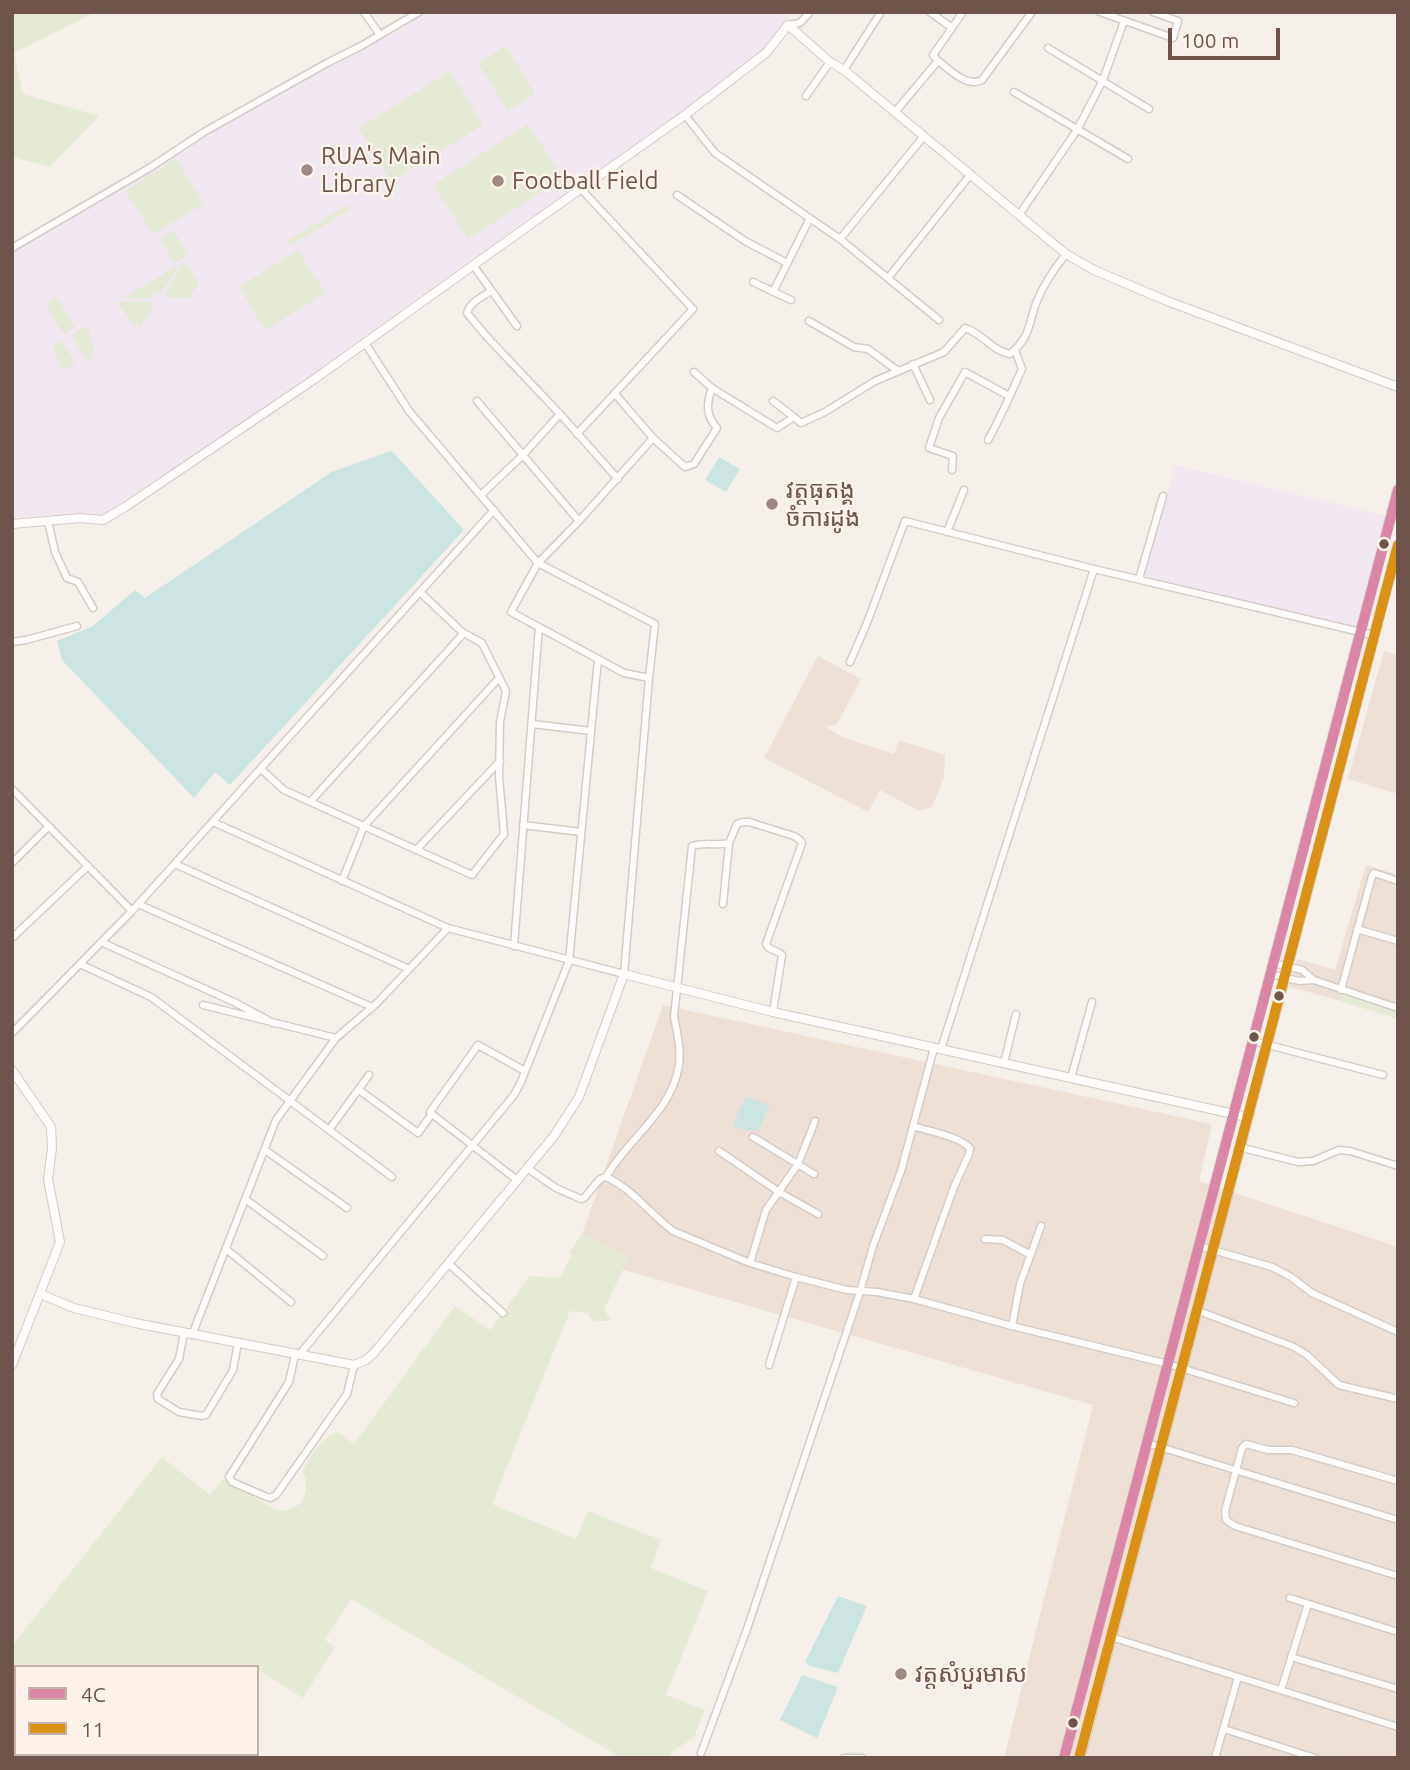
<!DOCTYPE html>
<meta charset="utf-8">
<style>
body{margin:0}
#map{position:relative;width:1410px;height:1770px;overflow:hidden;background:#f5efe9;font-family:Ubuntu,sans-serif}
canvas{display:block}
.frame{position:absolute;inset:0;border:14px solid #6f544d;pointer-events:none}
.legend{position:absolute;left:14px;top:1665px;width:245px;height:91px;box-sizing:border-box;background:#fdf3ea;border:2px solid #c4b3ab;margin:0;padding:9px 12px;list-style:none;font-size:21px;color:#6f544d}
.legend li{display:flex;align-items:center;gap:14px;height:35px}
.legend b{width:35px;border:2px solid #c4b3ab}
.scale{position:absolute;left:1168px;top:28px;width:112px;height:32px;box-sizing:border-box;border:4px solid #6f544d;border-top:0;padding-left:9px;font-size:21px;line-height:24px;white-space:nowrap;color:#6f544d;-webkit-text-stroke:5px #fdf3ea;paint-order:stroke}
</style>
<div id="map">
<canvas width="1410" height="1770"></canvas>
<div class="frame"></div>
<ul class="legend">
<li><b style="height:9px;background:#dc86a7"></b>4C</li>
<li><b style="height:9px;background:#db9113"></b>11</li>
</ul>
<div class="scale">100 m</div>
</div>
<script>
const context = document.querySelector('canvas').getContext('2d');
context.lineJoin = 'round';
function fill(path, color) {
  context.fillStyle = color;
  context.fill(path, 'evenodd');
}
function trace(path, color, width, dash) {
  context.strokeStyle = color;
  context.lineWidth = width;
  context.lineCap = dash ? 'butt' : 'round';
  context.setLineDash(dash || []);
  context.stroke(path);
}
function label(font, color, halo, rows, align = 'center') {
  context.font = font + ' Ubuntu,"Noto Sans Khmer",sans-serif';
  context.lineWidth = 5;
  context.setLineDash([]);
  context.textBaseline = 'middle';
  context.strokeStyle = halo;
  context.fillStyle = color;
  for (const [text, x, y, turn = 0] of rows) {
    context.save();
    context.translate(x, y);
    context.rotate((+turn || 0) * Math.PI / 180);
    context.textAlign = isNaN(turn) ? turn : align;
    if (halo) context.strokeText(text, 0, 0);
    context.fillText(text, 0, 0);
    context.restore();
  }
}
fill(new Path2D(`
 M1384,651L1398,655V794L1348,779Z
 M818,656L861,679L837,724L826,727L842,737L894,754L899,740L945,755L944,777L932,807L919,811L880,790L868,812L764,758Z
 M1366,865L1398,875V1019L1338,1000L1289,987L1297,959L1335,970Z
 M663,1005L1212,1124L1199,1181L1398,1247V1758H1004L1093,1405L569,1254L582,1234Z
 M12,1697L16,1700V1754H74L78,1758H12Z`), '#ede0d7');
fill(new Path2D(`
 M424,12H793L763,52L734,74L354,343L333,360L207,447L102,515L66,513L12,518V252L150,170L235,116L401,29Z
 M1176,465L1386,516L1355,629L1142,575Z`), '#f0e7f0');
fill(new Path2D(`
 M12,12H96L14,53L23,94L99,116L50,167L12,157Z
 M506,46L535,94L508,111L478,63Z
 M450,71L483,125L391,181L359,128Z
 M528,124L563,178L468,239L433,185Z
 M176,159L204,204L153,234L125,191Z
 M347,205L350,210L291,245L288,240Z
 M174,231L188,255L174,263L160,239Z
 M298,250L325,293L265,330L239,287Z
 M185,261L199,284L192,292L190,298H168L165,292Z
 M180,264L162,291L154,292L150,298L122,299Z
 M56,297L75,327L64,334L47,308L50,307L47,303Z
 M150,301L153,307L139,328L137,324L134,327L118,302Z
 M84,327L85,330L90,327L91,329L88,334L95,349L91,352L93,359L88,361L71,335Z
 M61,340L75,364L62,370L52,345Z
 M1341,990L1398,1008V1019L1338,1000Z
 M582,1234L629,1257L604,1309L611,1321H593L587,1313L570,1311L492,1504L576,1539L588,1511L661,1540L651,1568L708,1591L666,1695L705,1710L694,1737L673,1751L668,1758H622L351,1599L325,1640L335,1647L303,1698L258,1670L257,1671V1667H16V1685L12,1682V1646L162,1457L210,1495L223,1479L276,1510H287L300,1504L306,1492V1479L302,1472C310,1456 320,1439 337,1432L354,1444L455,1306L490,1330L530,1276L560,1278Z`), '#e4ead5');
fill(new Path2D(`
 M392,451L464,530L230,785L215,772L194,798L62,660L57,641L93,626L135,590L145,598L333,471C354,465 371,457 392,451Z
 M719,457L740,469L726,492L705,480Z
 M746,1097L770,1105L758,1131L745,1130L732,1125Z
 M838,1596L867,1606L838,1673L809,1666L805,1662Z
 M802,1675L838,1687L817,1738L780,1720Z`), '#cce5e3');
trace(new Path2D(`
 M12,1678L16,1681
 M98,1754L100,1758`), '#cce5e3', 8);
const street = new Path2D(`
 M364,12L380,35
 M930,12L952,28
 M1100,12L1173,38L1178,21L1153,12
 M788,25L800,23L810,12
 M1048,48L1149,109
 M938,61C951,70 966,88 982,80L1032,12
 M844,70L881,12
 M1014,92L1128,159
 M806,96L830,62
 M895,112L938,61L933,55L963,12
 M685,115L715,153L840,239L939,320
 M677,195L745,241L787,263
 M1019,215L1077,130L1103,80L1124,21
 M840,239L924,136
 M12,248L151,167L204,132L327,63L361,46L419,12
 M473,265L517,326
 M888,278L971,174
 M753,282L791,300
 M491,291C482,297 470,302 467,313L488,338L560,414L618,479
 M773,292L810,218
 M809,321L854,347L868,349L898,371
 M913,364L930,400
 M694,372L712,388L777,428L794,417L801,423L825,412L875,381L944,352L965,328C982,333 992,351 1010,354C1031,337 1028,324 1037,301C1044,283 1054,269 1066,254
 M615,394L653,438L685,467L694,464L717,428C706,416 706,404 712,388
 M477,401L579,521
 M773,401L794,417
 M577,434L693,309L581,189
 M988,440C1001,417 1011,393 1022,369L1015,350
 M952,470L953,456L929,448L939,418L965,372L1009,396
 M481,495L523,455L560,414
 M48,521L55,552L67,578L78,582L93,608
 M947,532L964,490
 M1139,579L1163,496
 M12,642L26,640L77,626
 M850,662L867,623L905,521L1094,569L1373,635
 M649,678L624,673L511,612L538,563L579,521L653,438
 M532,724L591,731
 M261,769L284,790L472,875L504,834L499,776L500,722L506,691L482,643L462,632L421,593
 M12,789L132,911
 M310,802L464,633
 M213,822L448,928L624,974L649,678L655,624L538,563L409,411L365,343
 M523,825L581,832
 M416,850L500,761
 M12,863L49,826
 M175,864L409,969
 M342,881L364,826L499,678
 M138,904L372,1007
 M723,904L729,843
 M1357,929L1398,941
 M12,938L88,866
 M101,942L234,1002L273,1023
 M514,946L539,627
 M1273,963L1302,970L1314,980L1398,1008
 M80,964L151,997L392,1177
 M1270,974L1299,981L1314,980
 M1341,990L1372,876L1374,873L1398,881
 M203,1005L336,1038
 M12,1033L132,911L494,510
 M1253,1041L1383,1075
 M941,1049L1094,569
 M1004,1063L1016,1014
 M1071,1078L1092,1002
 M359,1090L418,1133L432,1114L430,1112L478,1045L525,1071
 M432,1114L517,1180
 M913,1126C929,1131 958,1136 970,1148L969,1154L954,1187L914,1299
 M329,1130L369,1075
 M753,1137L814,1174
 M1239,1147L1298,1162L1313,1161L1339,1150L1350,1151L1398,1166
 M265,1150L347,1208
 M719,1151L779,1192L818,1214
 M527,1168L556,1188L581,1199L584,1198L600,1179L606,1177C633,1189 650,1214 673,1231L750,1263L796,1277L847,1290L877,1292L914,1299L1012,1326L1168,1364L1294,1403
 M606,1177C628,1138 672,1112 679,1065C681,1049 677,1032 674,1017L692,846C704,842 717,846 729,843L737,824L743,822H749L794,836L800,840L802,843L766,944L769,948L780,953L782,955L773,1012
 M245,1199L323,1256
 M985,1239L1003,1240L1031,1255
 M1199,1246L1272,1267L1291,1277L1312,1293L1398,1332
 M226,1249L291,1302
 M448,1263L503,1313
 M750,1263L766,1210L798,1164L815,1121
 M1196,1310L1294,1347L1307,1355L1339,1385L1398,1399
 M1012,1326L1020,1284L1041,1226
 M184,1333L179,1359L157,1394L158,1399L179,1412L202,1416L206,1415L233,1370L238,1343
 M192,1335L276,1120L336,1038L377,1003L448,928
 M295,1355L289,1382L229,1477L232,1482L267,1497L270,1498L276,1495L347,1394L354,1365
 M299,1355L514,1095L521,1082L569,961L598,659
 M769,1365L796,1277
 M1147,1443L1398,1520
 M1398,1481L1292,1450H1268L1246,1444L1242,1448L1225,1511L1226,1520L1235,1526L1398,1576
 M1290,1598L1398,1632
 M1111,1637L1398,1727
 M1291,1657L1398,1689
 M1281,1690L1308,1604
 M1224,1729L1315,1758
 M701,1753L747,1629L860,1292L873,1246L901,1171L934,1048
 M844,1758H862
 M1215,1758L1238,1677`);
const secondary = new Path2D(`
 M12,524L80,518L103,520L125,507L316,378L493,251L685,115L766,53L788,25L830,62L844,70L1066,254L1094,270L1167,301L1398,387
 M12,1070L51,1127L52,1148L48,1179L60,1242L12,1365
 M40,1294L74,1308L135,1323L354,1365L366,1360L373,1354L554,1136L579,1097L624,974L773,1012L1247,1117
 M19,1754L22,1758`);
const primary = new Path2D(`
 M1064,1758L1398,489
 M1080,1758L1398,545`);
trace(street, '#d4ccc7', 9);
trace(secondary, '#d4cac6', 10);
trace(primary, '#d3cac6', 11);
trace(street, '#fefdfc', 6);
trace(secondary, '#fefdfc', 8);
trace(primary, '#f1ebe5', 9);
trace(new Path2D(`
 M1064,1758L1398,490`), '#dc86a7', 10);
trace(new Path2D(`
 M1079,1758L1398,545`), '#db9113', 10);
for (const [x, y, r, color] of [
 [307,170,7,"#9e8a84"],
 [498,181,7,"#9e8a84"],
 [772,504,7,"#9e8a84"],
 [1384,544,6,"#6f544d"],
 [1279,996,6,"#6f544d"],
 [1254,1037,6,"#6f544d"],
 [901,1674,7,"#9e8a84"],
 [1073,1723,6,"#6f544d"]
]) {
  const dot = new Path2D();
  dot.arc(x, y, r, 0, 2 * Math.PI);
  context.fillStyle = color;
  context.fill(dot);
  trace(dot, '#fdf3ea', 2.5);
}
label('24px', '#6f544d', '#fdf3ea', [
 ["RUA's Main",321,156],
 ["Library",321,184],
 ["Football Field",512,181],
 ["វត្តធុតង្គ",786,490],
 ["ចំការដូង",786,518],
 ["វត្តសំបួរមាស",915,1674]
], 'left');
</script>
